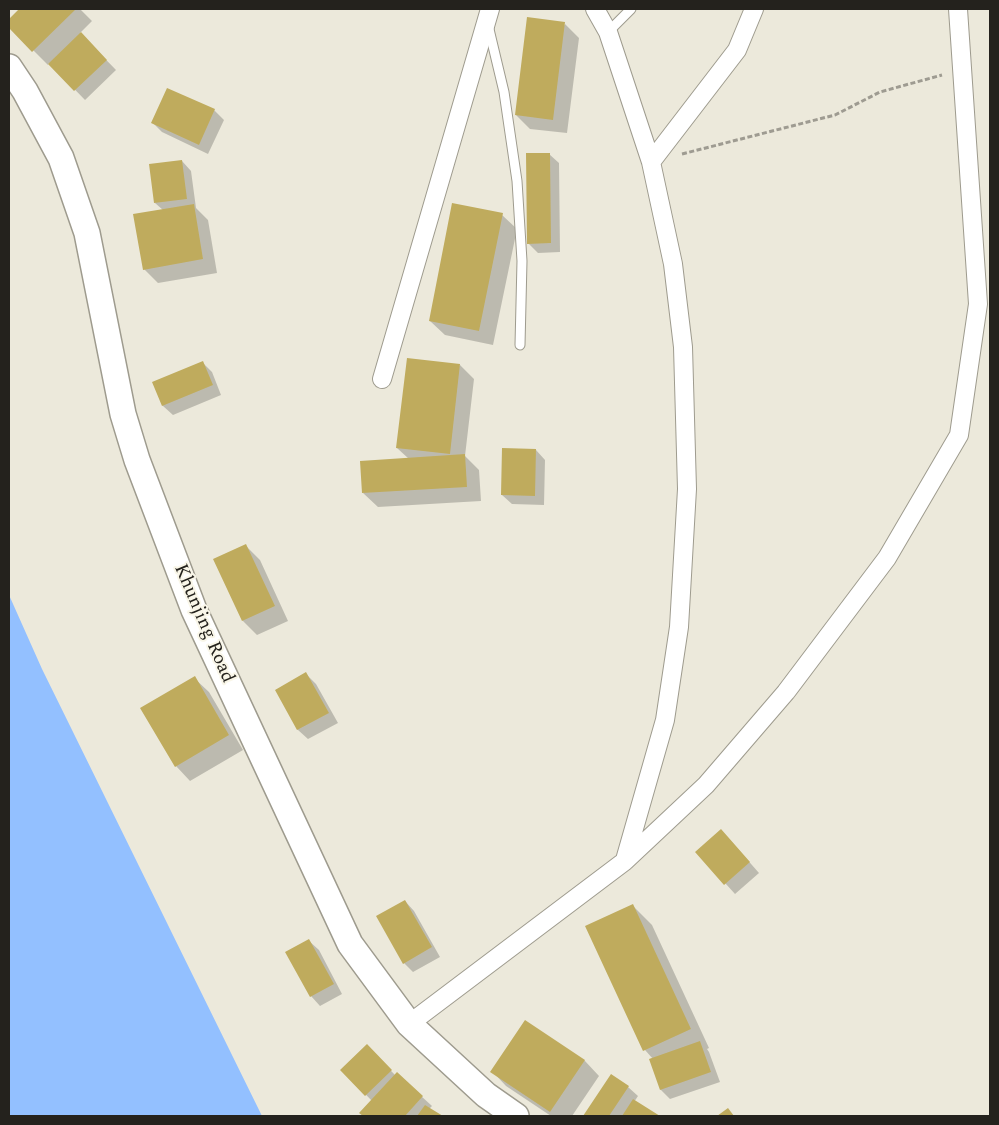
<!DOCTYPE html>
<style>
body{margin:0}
#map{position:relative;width:999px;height:1125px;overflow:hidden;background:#ece9db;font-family:Spectral,serif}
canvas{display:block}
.frame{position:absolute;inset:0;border:10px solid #24221d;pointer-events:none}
</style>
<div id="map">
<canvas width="999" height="1125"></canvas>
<div class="frame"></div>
</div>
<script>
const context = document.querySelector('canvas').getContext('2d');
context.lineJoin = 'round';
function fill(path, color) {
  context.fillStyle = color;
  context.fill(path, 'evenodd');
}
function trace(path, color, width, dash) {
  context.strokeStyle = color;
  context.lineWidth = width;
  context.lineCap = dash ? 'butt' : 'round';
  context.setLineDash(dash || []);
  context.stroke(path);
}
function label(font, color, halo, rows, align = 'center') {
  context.font = font + ' Spectral,serif';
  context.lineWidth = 4;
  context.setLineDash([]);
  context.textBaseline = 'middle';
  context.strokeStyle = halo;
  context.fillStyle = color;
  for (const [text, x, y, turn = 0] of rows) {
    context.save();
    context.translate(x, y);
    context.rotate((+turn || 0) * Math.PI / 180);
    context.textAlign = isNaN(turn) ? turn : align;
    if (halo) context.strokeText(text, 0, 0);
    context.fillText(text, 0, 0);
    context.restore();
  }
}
fill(new Path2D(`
 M9,595L42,669L262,1116H9Z`), '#93c0ff');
fill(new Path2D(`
 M20,9H80L92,21L80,33L116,70L85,100L49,63L48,65L9,26V20Z
 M565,24L579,38L567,133L530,129L516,115Z
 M168,89L214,110L224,120L208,154L162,132L153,123Z
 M549,154L559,163L560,252L538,253L528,243Z
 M182,161L191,171L196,208L208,220L217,273L158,283L144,269L163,210L155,203Z
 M502,215L517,229L493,345L445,335L430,321Z
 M203,363L212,372L221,395L173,415L163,406L153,383Z
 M460,365L474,379L465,456L479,470L481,501L378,507L363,493L409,459L397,448Z
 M536,450L545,460L544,505L512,504L502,495Z
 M245,545L260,560L288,621L257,635L243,621Z
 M306,674L316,684L338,723L308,739L298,730L276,690Z
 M194,678L209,692L243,750L190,781L176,766Z
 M730,840L759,873L735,894L697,852Z
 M405,901L414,911L440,957L413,972L404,963Z
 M633,906L652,925L709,1048L707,1049L709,1052L720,1082L670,1099L661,1090L653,1059L645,1050Z
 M309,941L319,950L342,994L320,1006L311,996Z
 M525,1021L585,1061L599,1076L572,1116H551L506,1086L492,1071Z
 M367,1046L395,1075L397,1074L432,1106L429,1109L441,1116H365L361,1113L372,1101L342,1070Z
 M612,1076L628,1087L638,1096L634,1102L657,1116H585Z`), '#0003');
fill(new Path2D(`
 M19,9H76L32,52L9,28V19Z
 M527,17L565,22L553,120L515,115Z
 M81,32L107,60L74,91L48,64Z
 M167,88L215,109L199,145L151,123Z
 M526,153H550L551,243L527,244Z
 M182,160L187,199L154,203L149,164Z
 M452,203L503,213L479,331L429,321Z
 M194,204L203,259L143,270L133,214Z
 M407,358L460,364L450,454L396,448Z
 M203,361L213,385L162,406L152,382Z
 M502,448L536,449L535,496L501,495Z
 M465,454L467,487L362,493L360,461Z
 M246,544L275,606L242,621L213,559Z
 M306,672L329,713L297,730L275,690Z
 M195,676L229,735L175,767L140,708Z
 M721,829L750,862L724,885L695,852Z
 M405,900L432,947L403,964L376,916Z
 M633,904L691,1029L643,1051L585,926Z
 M309,939L334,984L310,997L285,952Z
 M525,1020L585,1060L550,1112L490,1072Z
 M700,1041L711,1072L660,1090L649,1059Z
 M367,1044L392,1070L365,1096L340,1070Z
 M397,1072L423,1096L405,1116H363L359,1113Z
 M611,1074L629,1086L609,1116H583Z
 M633,1099L660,1116H622Z
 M425,1105L443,1116H417Z
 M728,1108L734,1116H717Z`), '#bfab5d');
const service = new Path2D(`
 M488,25L504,92L517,181L522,261L520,345
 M608,32L631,9`);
const minor = new Path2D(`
 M595,9L608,32L651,162L673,264L683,347L687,489L679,627L665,720L625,860
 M651,162L737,50L754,9
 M382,379L490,9
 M409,1024L625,861L706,785L786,692L887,558L959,435L978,304L958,9`);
const secondary = new Path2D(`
 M9,67L25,91L61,158L87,233L123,414L137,460L194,610L350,944L409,1024L486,1095L516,1116`);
trace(service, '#9e9b8e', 11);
trace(minor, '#9e9b8e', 20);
trace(secondary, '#9e9b8e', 28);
trace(new Path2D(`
 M682,154L835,115L880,92L942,75`), '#9e9b91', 3, [5, 2.5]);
trace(service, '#fff', 9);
trace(minor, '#fff', 18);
trace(secondary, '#fff', 25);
label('19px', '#24221d', '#f9f6e8', [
 ["Khunjing Road",203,624,67]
]);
</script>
